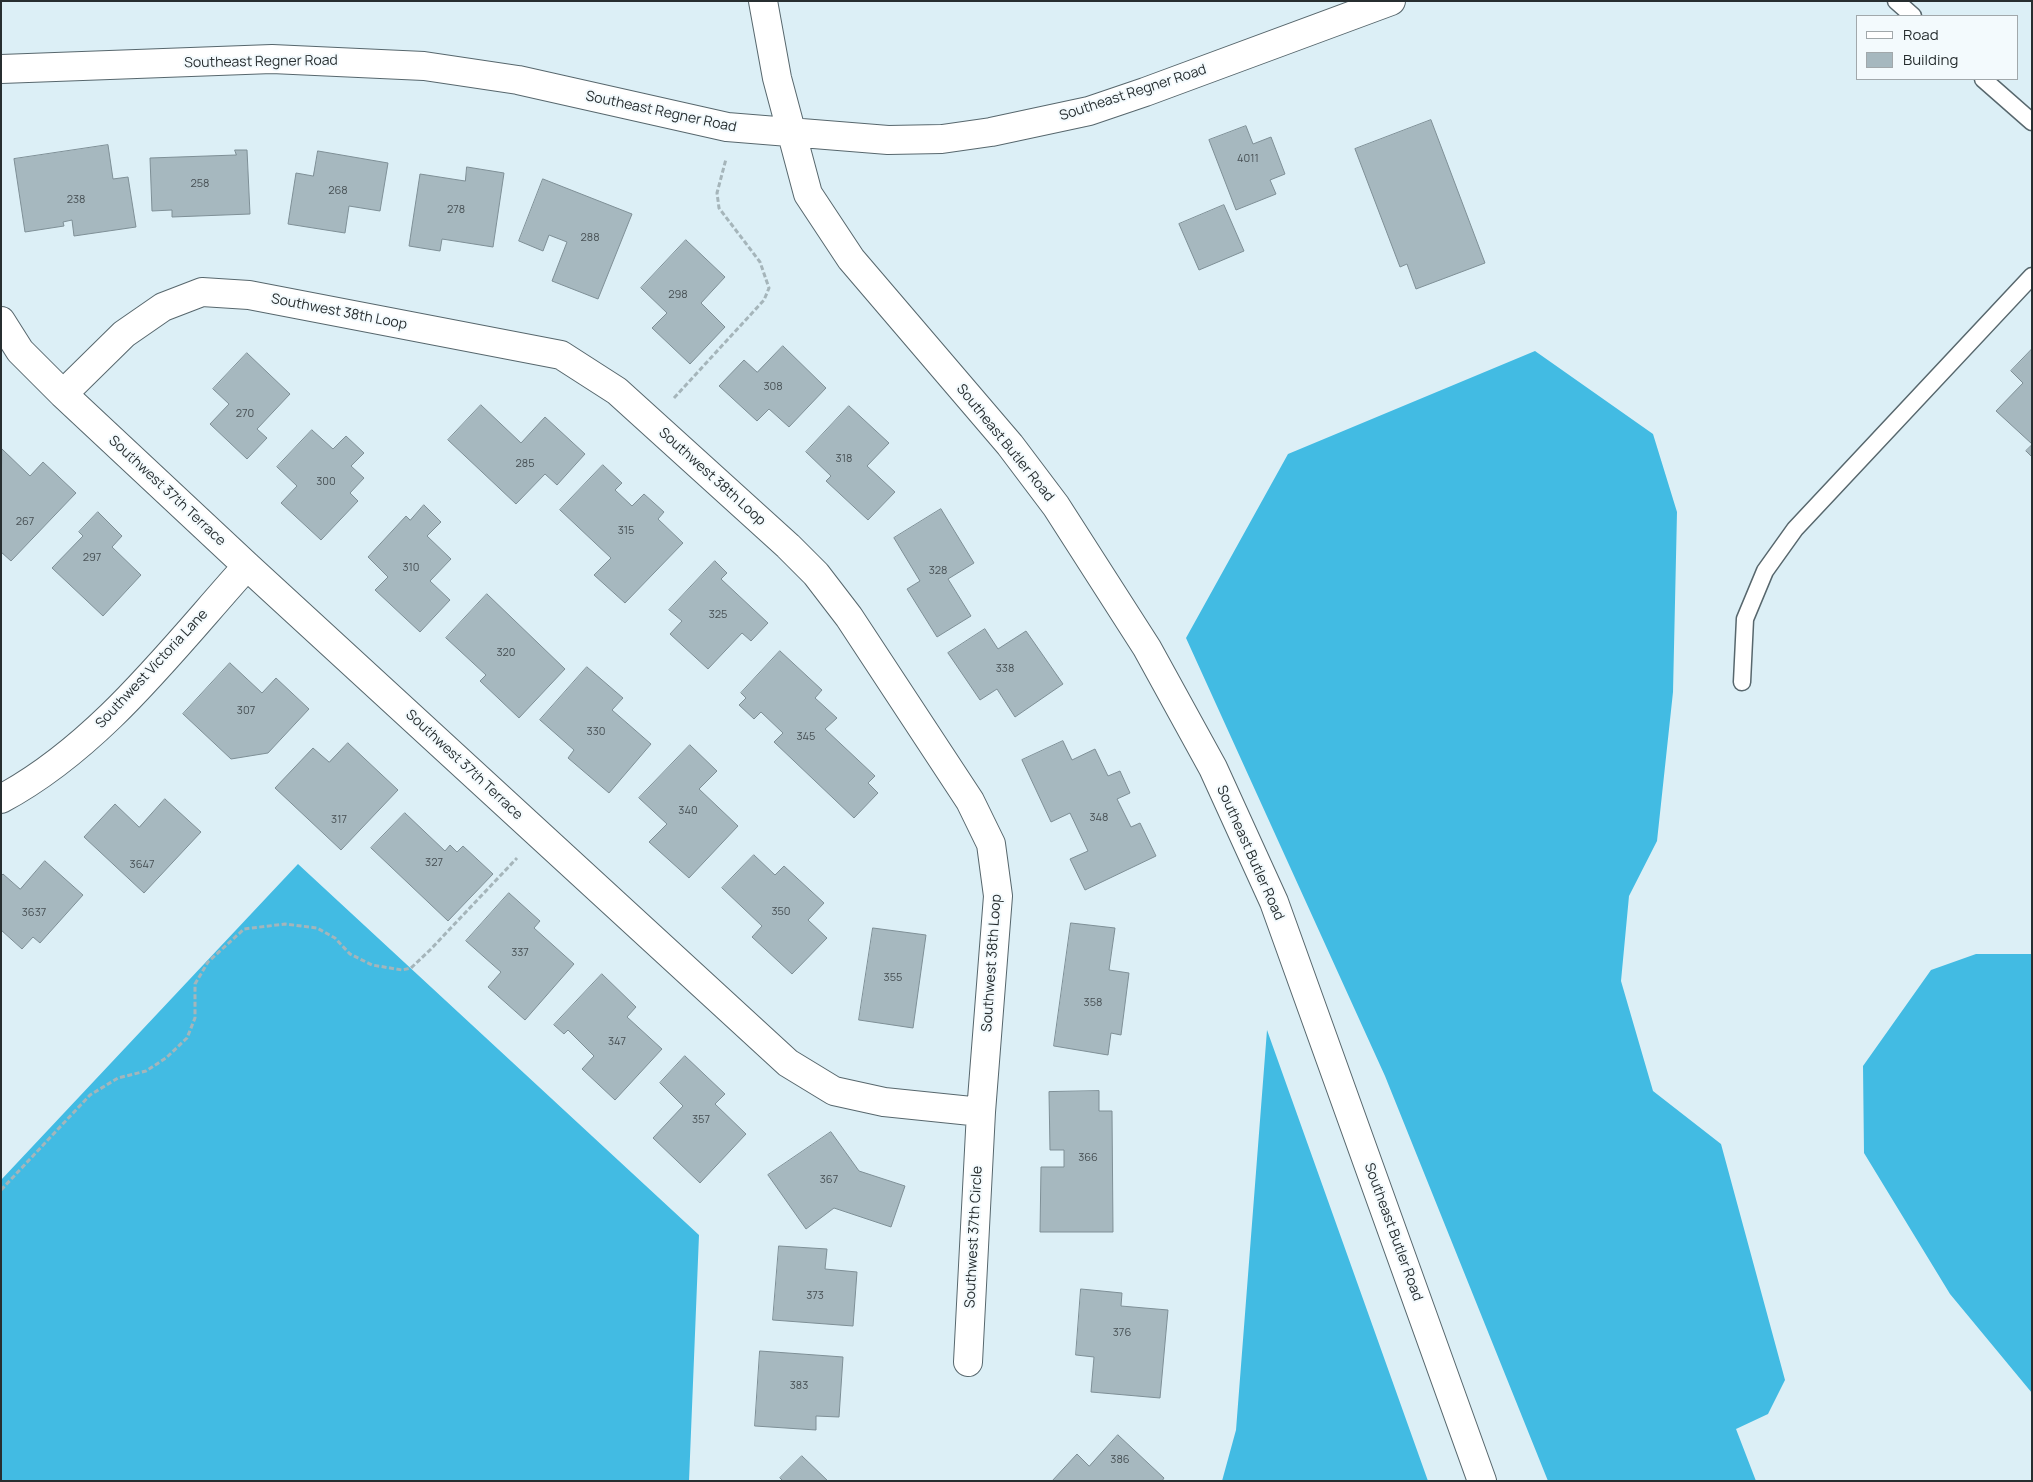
<!DOCTYPE html>
<style>
body{margin:0}
#map{position:relative;width:2033px;height:1482px;overflow:hidden;background:#dceff6;font-family:Manrope,sans-serif}
canvas{display:block}
.frame{position:absolute;inset:0;border:2px solid #272e30;pointer-events:none}
.legend{position:absolute;left:1856px;top:15px;width:162px;height:65px;box-sizing:border-box;background:#f3fafd;border:1px solid #a1a8ab;margin:0;padding:6px 9px;list-style:none;font-size:15px;color:#272e30}
.legend li{display:flex;align-items:center;gap:10px;height:25px}
.legend b{width:25px;border:1px solid #a1a8ab}
</style>
<div id="map">
<canvas width="2033" height="1482"></canvas>
<div class="frame"></div>
<ul class="legend">
<li><b style="height:6px;background:#fff"></b>Road</li>
<li><b style="height:14px;background:#a6b8bf"></b>Building</li>
</ul>
</div>
<script>
const context = document.querySelector('canvas').getContext('2d');
context.lineJoin = 'round';
function fill(path, color) {
  context.fillStyle = color;
  context.fill(path, 'evenodd');
}
function trace(path, color, width, dash) {
  context.strokeStyle = color;
  context.lineWidth = width;
  context.lineCap = dash ? 'butt' : 'round';
  context.setLineDash(dash || []);
  context.stroke(path);
}
function label(font, color, halo, rows, align = 'center') {
  context.font = font + ' Manrope,sans-serif';
  context.lineWidth = 4;
  context.setLineDash([]);
  context.textBaseline = 'middle';
  context.strokeStyle = halo;
  context.fillStyle = color;
  for (const [text, x, y, turn = 0] of rows) {
    context.save();
    context.translate(x, y);
    context.rotate((+turn || 0) * Math.PI / 180);
    context.textAlign = isNaN(turn) ? turn : align;
    if (halo) context.strokeText(text, 0, 0);
    context.fillText(text, 0, 0);
    context.restore();
  }
}
fill(new Path2D(`
 M1535,351L1653,434L1677,512L1673,692L1657,841L1629,896L1621,981L1653,1091L1721,1144L1785,1380L1768,1414L1736,1429L1756,1481H1548L1385,1076L1186,638L1288,454Z
 M298,864L699,1235L689,1481H1V1180Z
 M1976,954H2032V1393L1950,1294L1864,1153L1863,1066L1931,970Z
 M1267,1030L1428,1481H1222L1236,1430Z`), '#42bbe3');
const building = new Path2D(`
 M1431,120L1485,263L1416,289L1407,264L1400,267L1355,149Z
 M1246,126L1253,144L1271,137L1285,174L1270,180L1276,194L1236,210L1209,140Z
 M108,145L113,179L128,177L136,227L74,236L72,220L63,222L64,226L25,232L14,159Z
 M235,150H247L250,214L172,217V210L152,211L150,158L236,155Z
 M318,151L388,163L380,211L349,206L345,233L288,224L296,173L313,176Z
 M467,167L504,173L493,247L442,239L440,251L409,246L420,174L465,181Z
 M543,179L632,214L598,299L552,281L567,242L549,235L543,251L519,241Z
 M1224,205L1244,251L1199,270L1179,224Z
 M686,240L725,277L701,303L725,327L690,364L652,328L667,313L641,288Z
 M783,346L826,388L789,427L769,409L757,421L719,386L744,360L757,372Z
 M2032,349V444L1996,411L2023,383L2011,371Z
 M247,353L290,394L257,429L267,438L247,459L210,424L229,404L213,389Z
 M481,405L521,443L545,417L585,454L557,485L545,474L516,504L448,440Z
 M849,406L889,443L867,466L895,492L868,520L826,481L831,476L806,452Z
 M312,430L333,449L346,436L364,453L351,466L364,478L350,493L358,501L321,540L281,503L297,486L277,467Z
 M2032,445V457L2026,451Z
 M2,449L30,476L43,462L76,493L11,561L1,552Z
 M603,465L622,483L615,490L632,506L644,494L664,512L658,519L683,543L625,603L594,575L611,558L560,510Z
 M424,505L441,522L427,536L451,559L430,581L450,600L420,632L375,590L388,577L368,557L406,516L410,520Z
 M941,509L974,563L948,579L971,616L937,637L907,589L920,581L894,538Z
 M98,512L122,536L112,547L141,575L103,616L52,568L83,536L79,532Z
 M715,561L727,573L721,579L768,623L751,641L742,633L708,669L670,634L682,621L669,610Z
 M487,594L565,669L519,718L480,681L486,675L446,638Z
 M985,629L998,649L1026,631L1063,684L1015,717L997,689L980,700L948,653Z
 M780,651L822,690L815,698L837,718L825,729L875,776L868,783L878,793L854,818L774,742L783,733L761,712L754,719L739,705L746,698L741,693Z
 M230,663L262,693L276,678L309,709L268,753L231,759L183,714Z
 M587,667L623,698L612,710L651,744L609,793L568,758L574,750L540,720Z
 M1063,741L1072,760L1095,749L1108,776L1120,771L1130,793L1117,799L1131,827L1140,823L1156,856L1085,890L1070,859L1088,851L1070,813L1051,822L1022,760Z
 M348,743L398,790L341,850L275,788L313,748L329,762Z
 M690,745L717,771L699,789L738,826L689,878L649,842L667,824L639,798Z
 M165,799L201,832L144,893L84,837L115,804L139,827Z
 M405,813L445,851L450,845L457,852L463,846L493,874L448,921L371,848Z
 M754,855L775,875L784,866L824,903L808,920L827,938L792,974L752,937L762,926L722,888Z
 M45,861L83,895L40,943L33,937L22,949L1,930V876L3,874L20,889Z
 M509,893L540,921L534,928L574,964L525,1020L488,987L501,972L466,941Z
 M1071,923L1115,928L1109,970L1129,973L1121,1035L1111,1033L1108,1055L1054,1046Z
 M873,928L926,935L913,1028L859,1020Z
 M602,974L636,1007L627,1017L662,1049L615,1100L582,1069L594,1056L568,1030L564,1034L554,1025Z
 M685,1056L725,1094L715,1104L746,1134L700,1183L653,1138L683,1106L660,1083Z
 M1099,1091V1111H1112L1113,1232H1040L1041,1167H1064V1150H1050L1049,1092Z
 M831,1132L859,1171L905,1186L891,1227L834,1208L806,1229L768,1175Z
 M779,1246L827,1249L825,1269L857,1272L853,1326L773,1320Z
 M1081,1289L1122,1293L1121,1306L1168,1310L1160,1398L1091,1392L1094,1357L1076,1355Z
 M760,1351L843,1357L839,1417L816,1416V1430L755,1426Z
 M1118,1435L1164,1478L1162,1481H1052L1077,1454L1089,1466Z
 M802,1456L828,1481H783L780,1478Z`);
fill(building, '#a6b8bf');
trace(building, '#7e8f96', 1);
const lane = new Path2D(`
 M1896,1L1913,16
 M1983,79L2032,122
 M1742,682L1745,619L1765,571L1795,529L2032,276`);
const street = new Path2D(`
 M1,321L20,351L63,394L247,566L788,1063L834,1091L884,1102L981,1112
 M63,394L124,334L163,307L202,292L249,295L561,355L617,391L788,546L816,574L849,617L970,801L991,844L998,896L981,1112L968,1362
 M1,799C100,746 173,648 247,566`);
const secondary = new Path2D(`
 M763,1L777,78L808,194L851,259L1010,445L1056,506L1147,648L1213,768L1274,902L1482,1481
 M1,69L272,59L424,66L518,80L727,127L888,140L942,139L991,132L1089,111L1145,92L1391,1`);
trace(lane, '#57676d', 19);
trace(street, '#57676d', 30);
trace(secondary, '#57676d', 30);
trace(new Path2D(`
 M674,398L764,300L769,288L760,262L719,208L717,193L726,159
 M1,1190L90,1095L118,1078L146,1071L166,1058L187,1038L195,1018V984L208,962L244,929L285,924L317,928L335,938L350,954L372,965L402,970L411,968L430,950L517,858`), '#a5b5ba', 3, [5, 2.5]);
trace(lane, '#fff', 16);
trace(street, '#fff', 28);
trace(secondary, '#fff', 28);
label('11px', '#475054', null, [
 ["4011",1248,159],
 ["258",200,184],
 ["268",338,191],
 ["238",76,200],
 ["278",456,210],
 ["288",590,238],
 ["298",678,295],
 ["308",773,387],
 ["270",245,414],
 ["318",844,459],
 ["285",525,464],
 ["300",326,482],
 ["267",25,522],
 ["315",626,531],
 ["297",92,558],
 ["310",411,568],
 ["328",938,571],
 ["325",718,615],
 ["320",506,653],
 ["338",1005,669],
 ["307",246,711],
 ["330",596,732],
 ["345",806,737],
 ["340",688,811],
 ["348",1099,818],
 ["317",339,820],
 ["327",434,863],
 ["3647",142,865],
 ["350",781,912],
 ["3637",34,913],
 ["337",520,953],
 ["355",893,978],
 ["358",1093,1003],
 ["347",617,1042],
 ["357",701,1120],
 ["366",1088,1158],
 ["367",829,1180],
 ["373",815,1296],
 ["376",1122,1333],
 ["383",799,1386],
 ["386",1120,1460]
]);
label('14px', '#272e30', '#f3fafd', [
 ["Southeast Regner Road",261,62,-1],
 ["Southeast Regner Road",1133,93,-18],
 ["Southeast Regner Road",661,112,12],
 ["Southwest 38th Loop",339,312,11],
 ["Southeast Butler Road",1005,443,51],
 ["Southwest 38th Loop",712,477,42],
 ["Southwest 37th Terrace",167,491,43],
 ["Southwest Victoria Lane",152,669,-47],
 ["Southwest 37th Terrace",464,765,43],
 ["Southeast Butler Road",1250,853,66],
 ["Southwest 38th Loop",992,963,-86],
 ["Southeast Butler Road",1393,1232,70],
 ["Southwest 37th Circle",974,1237,-87]
]);
</script>
